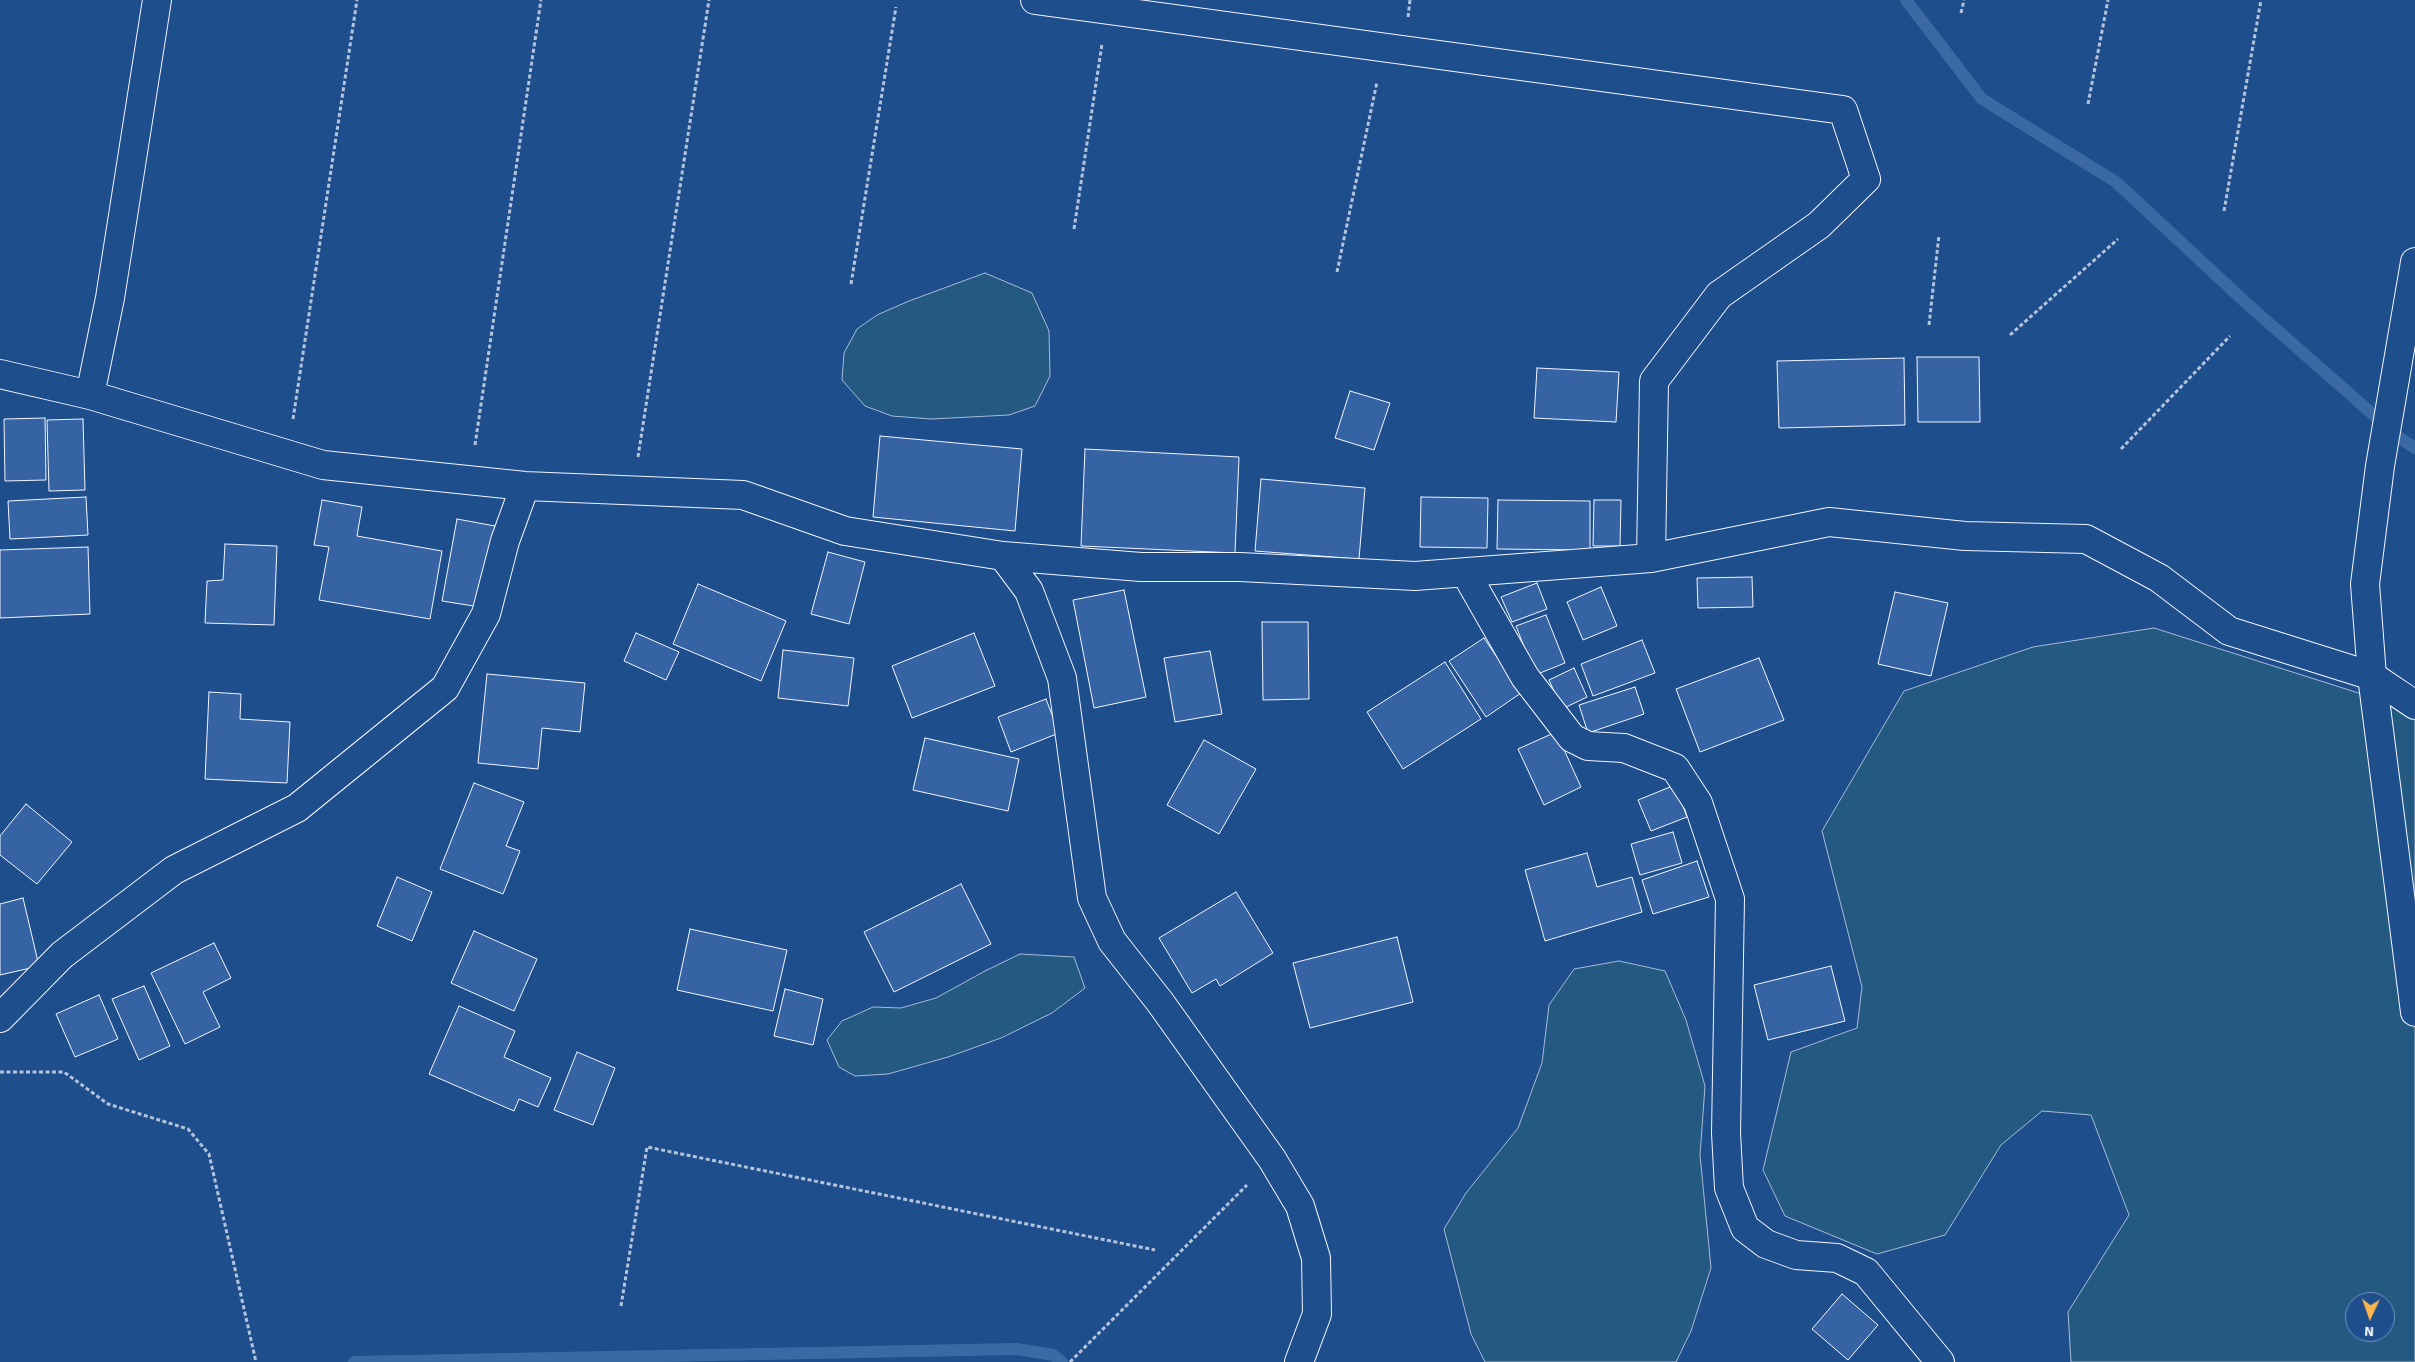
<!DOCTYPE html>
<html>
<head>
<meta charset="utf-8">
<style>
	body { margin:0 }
	#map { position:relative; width:2415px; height:1362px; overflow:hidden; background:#1f4e8c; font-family:Signika,sans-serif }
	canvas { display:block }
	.north { position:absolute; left:2345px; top:1292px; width:50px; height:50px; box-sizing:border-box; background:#1f4e8c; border:1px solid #7391ba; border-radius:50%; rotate:183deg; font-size:14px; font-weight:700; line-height:20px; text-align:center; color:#f2f6ff }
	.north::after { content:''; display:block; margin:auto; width:18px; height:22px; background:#ffb74d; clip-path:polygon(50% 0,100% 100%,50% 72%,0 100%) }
</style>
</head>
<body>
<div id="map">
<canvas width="2415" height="1362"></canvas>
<div class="north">N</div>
</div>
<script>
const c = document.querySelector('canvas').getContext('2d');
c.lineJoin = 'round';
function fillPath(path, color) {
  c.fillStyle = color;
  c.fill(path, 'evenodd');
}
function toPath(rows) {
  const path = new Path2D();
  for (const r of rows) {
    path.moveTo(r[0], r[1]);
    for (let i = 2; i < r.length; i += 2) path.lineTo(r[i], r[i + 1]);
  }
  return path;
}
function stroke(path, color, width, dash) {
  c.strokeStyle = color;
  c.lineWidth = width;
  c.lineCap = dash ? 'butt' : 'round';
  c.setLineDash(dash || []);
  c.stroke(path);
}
const green = toPath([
	[985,273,1032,293,1049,331,1050,376,1035,406,1009,415,931,419,892,416,865,406,842,380,844,353,857,329,877,315,909,301,985,273],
	[2154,628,2415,711,2415,1362,2071,1362,2068,1312,2129,1215,2091,1115,2042,1111,2001,1145,1945,1235,1877,1254,1785,1216,1763,1170,1791,1052,1857,1028,1862,987,1822,831,1904,691,2033,647,2154,628],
	[2355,1302,2385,1302,2385,1332,2355,1332,2355,1302],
	[1020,954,1074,957,1085,988,1052,1013,1001,1038,948,1057,888,1074,855,1076,839,1067,827,1040,842,1021,873,1007,901,1008,936,998,985,971,1020,954],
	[1619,961,1665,971,1686,1020,1705,1086,1700,1155,1711,1268,1691,1331,1676,1362,1485,1362,1471,1334,1444,1229,1466,1193,1518,1128,1542,1063,1549,1005,1574,969,1619,961]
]);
const stream = toPath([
	[1906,0,1982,99,2116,182,2245,302,2401,439,2415,448],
	[354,1362,1017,1349,1053,1355,1062,1362]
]);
const building = toPath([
	[1917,357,1979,357,1980,422,1918,422,1917,357],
	[1904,358,1905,425,1779,428,1777,361,1904,358],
	[1537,368,1619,372,1616,422,1534,418,1537,368],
	[1350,391,1390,403,1374,450,1335,438,1350,391],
	[45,418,46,480,5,481,4,419,45,418],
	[83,419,85,490,49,491,47,420,83,419],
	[880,436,1022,449,1015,531,873,517,880,436],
	[1085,449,1239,457,1235,553,1081,546,1085,449],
	[1261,479,1365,488,1359,559,1255,551,1261,479],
	[86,497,88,535,10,539,8,501,86,497],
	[1421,497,1488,498,1487,548,1420,547,1421,497],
	[322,500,362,507,357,536,442,551,430,619,319,600,329,547,314,545,322,500],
	[1498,500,1590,501,1590,550,1497,549,1498,500],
	[1594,500,1621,500,1620,546,1593,546,1594,500],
	[457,519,495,526,480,607,442,601,457,519],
	[225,544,277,546,274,625,205,623,207,581,223,580,225,544],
	[88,547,90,614,0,618,0,550,88,547],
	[828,552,865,562,849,624,811,614,828,552],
	[1752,577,1753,607,1698,608,1697,578,1752,577],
	[1537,583,1547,609,1512,622,1501,597,1537,583],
	[698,584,786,621,761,681,673,644,698,584],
	[1601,587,1617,626,1583,640,1567,602,1601,587],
	[1124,590,1146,697,1094,708,1073,600,1124,590],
	[1895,592,1948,603,1931,676,1878,664,1895,592],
	[1546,615,1565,663,1535,675,1516,626,1546,615],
	[1262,622,1308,622,1309,699,1263,700,1262,622],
	[636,633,679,652,666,680,624,661,636,633],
	[974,633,995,686,912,718,892,666,974,633],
	[1484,638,1521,693,1486,717,1449,661,1484,638],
	[1642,640,1655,673,1593,696,1581,664,1642,640],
	[783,650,854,658,848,706,778,698,783,650],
	[1210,651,1222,714,1175,722,1164,658,1210,651],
	[1759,658,1784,720,1700,752,1676,689,1759,658],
	[1445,662,1481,719,1403,769,1367,712,1445,662],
	[1574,668,1587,697,1562,709,1549,680,1574,668],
	[487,674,585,683,580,732,542,728,538,769,478,763,487,674],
	[1635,687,1644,714,1588,733,1579,705,1635,687],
	[209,692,241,694,240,719,290,722,287,783,205,779,209,692],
	[1046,699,1059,733,1011,752,998,717,1046,699],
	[1556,732,1581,787,1544,805,1518,749,1556,732],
	[925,738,1019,759,1008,811,913,790,925,738],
	[1204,740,1256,769,1219,834,1167,805,1204,740],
	[474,783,524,802,506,846,520,851,503,894,440,869,474,783],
	[1675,785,1687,817,1651,831,1638,800,1675,785],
	[26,804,72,842,37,884,0,855,0,836,26,804],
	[1673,832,1682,863,1640,875,1631,844,1673,832],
	[1587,853,1597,887,1632,877,1642,912,1545,941,1525,870,1587,853],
	[1697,861,1709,897,1653,914,1642,880,1697,861],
	[397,877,432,892,412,941,377,926,397,877],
	[961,884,991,944,894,992,864,932,961,884],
	[1236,892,1273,953,1220,986,1216,979,1192,993,1159,938,1236,892],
	[23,898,39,966,0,975,0,904,23,898],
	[690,929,787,950,773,1011,677,990,690,929],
	[474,931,537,959,514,1011,451,983,474,931],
	[1397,937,1413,1002,1310,1028,1293,963,1397,937],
	[214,943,231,978,203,992,220,1027,185,1044,151,973,214,943],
	[1831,966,1845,1021,1768,1040,1754,985,1831,966],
	[144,986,170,1046,139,1060,112,999,144,986],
	[785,989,823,999,813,1045,774,1036,785,989],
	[99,995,118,1039,75,1057,56,1014,99,995],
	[459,1006,515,1031,504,1057,551,1078,538,1107,519,1099,514,1111,429,1074,459,1006],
	[577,1052,615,1068,593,1125,554,1110,577,1052],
	[1842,1294,1878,1325,1848,1360,1812,1329,1842,1294]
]);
const path = toPath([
	[1961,13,1964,0],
	[1408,17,1410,0],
	[2088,104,2108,0],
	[2224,211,2261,0],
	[1074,229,1102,44],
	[1337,272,1377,82],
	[851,284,896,7],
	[1929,325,1939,235],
	[2010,335,2118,239],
	[293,419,357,0],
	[475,445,541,0],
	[2121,449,2230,336],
	[638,457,709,0],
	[0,1072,64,1072,108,1104,188,1129,209,1154,256,1362],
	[621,1306,647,1147,1155,1250],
	[1070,1362,1247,1185]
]);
const minor = toPath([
	[1035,0,1843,110,1866,179,1819,225,1719,295,1654,381,1651,558],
	[0,374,90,395,323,465,525,486,743,495,845,531,1003,556,1141,567,1240,567,1415,576,1651,558,1829,522,1965,536,2086,539,2159,578,2229,631,2372,676,2415,705],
	[90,395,110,298,157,0],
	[1003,556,1029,591,1062,678,1092,898,1112,941,1160,1002,1272,1159,1300,1206,1316,1258,1317,1314,1299,1362],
	[1465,572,1525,677,1572,738,1588,746,1624,748,1675,768,1698,803,1730,899,1726,1133,1729,1188,1745,1228,1766,1244,1796,1255,1837,1258,1866,1272,1940,1362],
	[0,1018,62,955,174,870,297,808,445,688,486,614,505,541,525,486]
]);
const tertiary = toPath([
	[2415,262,2380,466,2365,584,2372,676,2415,1012]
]);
fillPath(green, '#245a82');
stroke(green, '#a8bbd7', 1);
stroke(stream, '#3b69a3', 12);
fillPath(building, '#3563a3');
stroke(building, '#f2f6ff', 1);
stroke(minor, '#f2f6ff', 30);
stroke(tertiary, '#f2f6ff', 30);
stroke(path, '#b3c4dc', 3, [4, 2.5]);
stroke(minor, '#1f4e8c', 28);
stroke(tertiary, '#1f4e8c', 28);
</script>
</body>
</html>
